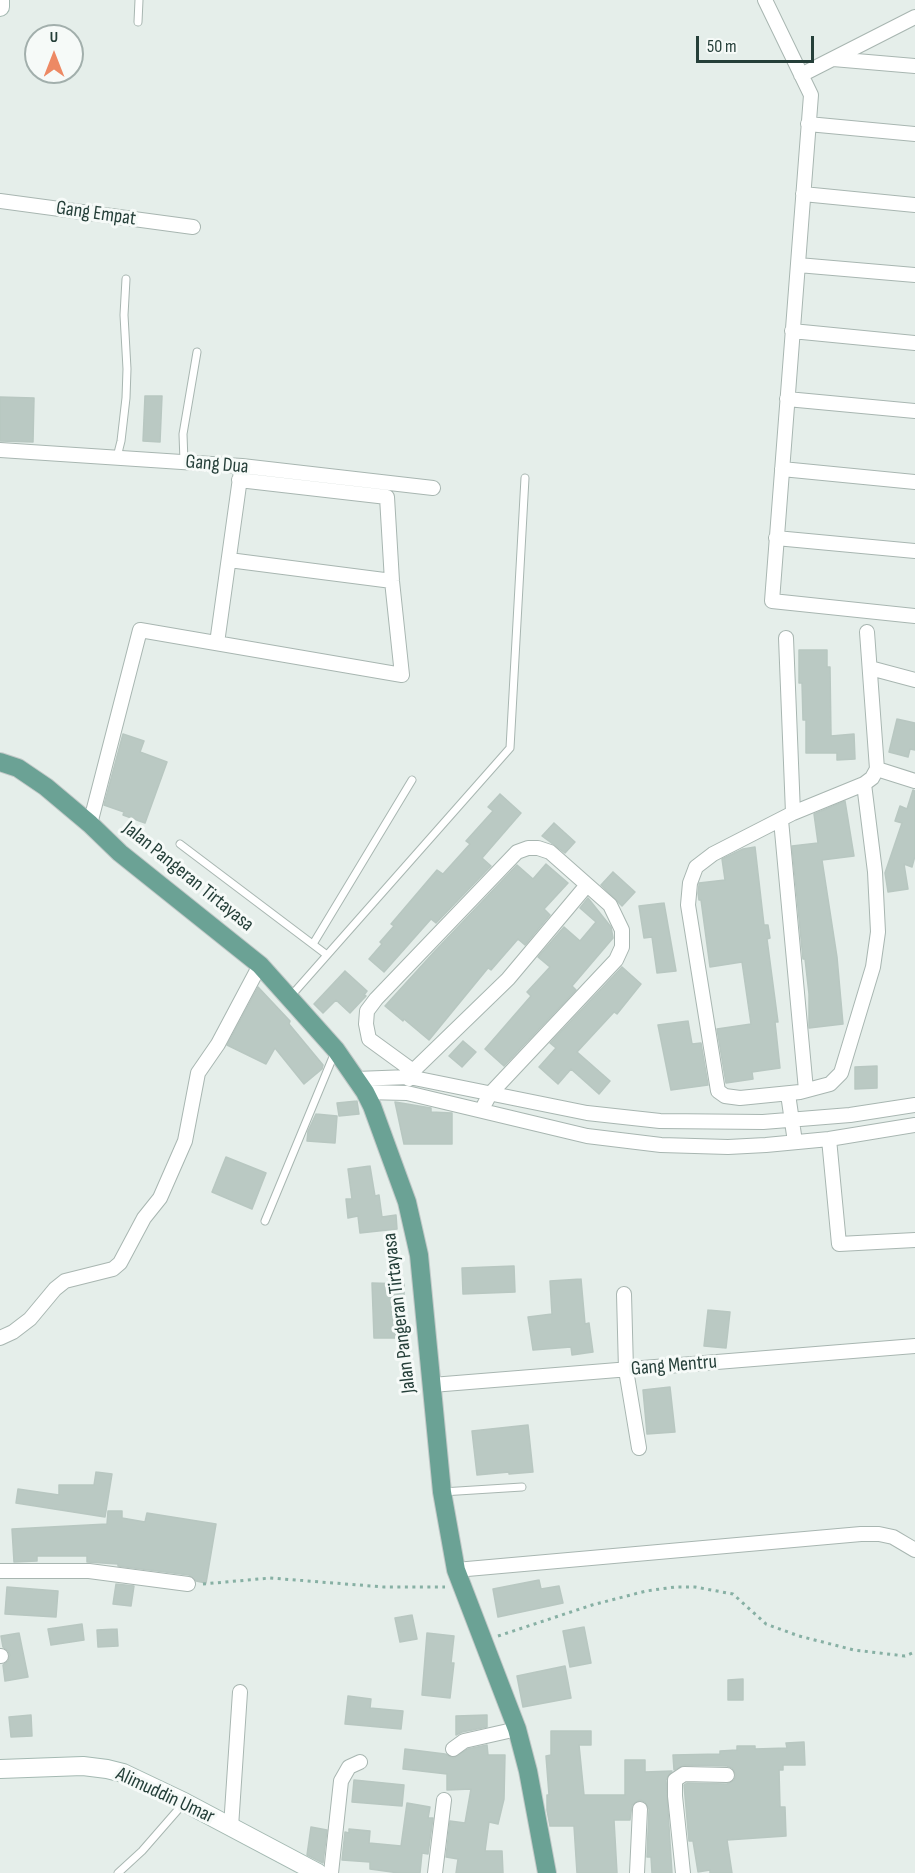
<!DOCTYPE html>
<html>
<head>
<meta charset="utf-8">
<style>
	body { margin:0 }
	#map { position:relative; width:915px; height:1873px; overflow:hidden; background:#e5eeea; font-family:"Sofia Sans Condensed",sans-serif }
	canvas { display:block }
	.north { position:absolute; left:24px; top:24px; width:60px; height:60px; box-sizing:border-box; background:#f6faf8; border:2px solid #a2afac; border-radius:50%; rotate:0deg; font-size:16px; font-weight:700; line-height:24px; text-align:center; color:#253f39 }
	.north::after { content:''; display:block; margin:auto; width:21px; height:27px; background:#ed8964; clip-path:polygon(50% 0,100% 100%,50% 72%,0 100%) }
	.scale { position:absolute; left:696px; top:36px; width:118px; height:27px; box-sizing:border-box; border:3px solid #253f39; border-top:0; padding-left:8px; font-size:18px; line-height:21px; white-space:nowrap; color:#253f39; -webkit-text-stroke:4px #f6faf8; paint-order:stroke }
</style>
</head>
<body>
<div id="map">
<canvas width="915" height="1873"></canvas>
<div class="north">U</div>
<div class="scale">50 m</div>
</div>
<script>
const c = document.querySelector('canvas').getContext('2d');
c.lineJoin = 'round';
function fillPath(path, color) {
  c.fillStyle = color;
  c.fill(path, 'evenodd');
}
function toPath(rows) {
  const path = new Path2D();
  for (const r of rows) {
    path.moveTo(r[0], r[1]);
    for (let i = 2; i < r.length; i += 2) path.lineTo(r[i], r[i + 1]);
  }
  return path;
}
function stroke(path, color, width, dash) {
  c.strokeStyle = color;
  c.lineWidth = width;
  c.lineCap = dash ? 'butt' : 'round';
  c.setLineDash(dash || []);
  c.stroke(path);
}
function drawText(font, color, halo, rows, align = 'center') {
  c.font = font + ' "Sofia Sans Condensed",sans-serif';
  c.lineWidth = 6;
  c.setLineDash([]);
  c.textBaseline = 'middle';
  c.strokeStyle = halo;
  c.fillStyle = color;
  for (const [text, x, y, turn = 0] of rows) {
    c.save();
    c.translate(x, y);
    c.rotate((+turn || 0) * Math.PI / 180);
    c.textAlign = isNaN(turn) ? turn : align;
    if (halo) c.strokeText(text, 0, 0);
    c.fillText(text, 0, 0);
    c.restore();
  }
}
const building = toPath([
	[145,396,162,396,160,442,143,441,145,396],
	[0,397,34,398,33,442,0,441,0,397],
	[799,650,827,650,827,667,830,667,831,736,854,734,855,759,837,760,837,753,806,753,806,720,803,720,802,683,799,683,799,650],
	[897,719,915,723,915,750,910,749,908,757,889,752,897,719],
	[123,734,144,741,140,752,167,762,145,823,123,815,124,812,104,805,123,734],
	[913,790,915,791,915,856,912,867,904,864,908,889,888,892,885,873,902,823,895,821,900,806,907,809,913,790],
	[500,794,521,813,482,858,491,866,436,923,431,919,384,972,369,959,382,944,380,942,394,926,391,924,437,870,443,874,470,844,466,841,493,811,488,807,500,794],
	[845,801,854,856,822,860,837,957,843,1024,809,1028,809,994,805,959,803,959,792,846,818,843,814,814,845,801],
	[554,823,575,842,565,853,542,836,554,823],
	[755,847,764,925,768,925,770,938,767,939,778,1022,775,1022,780,1068,752,1072,753,1079,726,1083,717,1029,751,1024,742,962,710,967,701,900,699,900,698,893,699,885,699,883,725,880,722,859,743,849,755,847],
	[546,864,568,883,544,909,550,915,525,945,518,939,491,970,488,968,429,1040,404,1019,403,1021,385,1006,435,951,517,865,533,879,546,864],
	[613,872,635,892,622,906,601,885,613,872],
	[588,898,611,927,613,938,572,986,576,990,504,1066,485,1049,531,996,527,992,550,967,538,957,564,927,580,941,596,922,580,908,588,898],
	[664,903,676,971,657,973,652,937,644,938,639,906,664,903],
	[622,967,641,984,617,1014,614,1012,577,1052,610,1081,599,1094,571,1069,558,1084,539,1067,556,1048,550,1043,622,967],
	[345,971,367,991,364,995,366,996,350,1013,336,1000,323,1013,314,1004,345,971],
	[258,987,290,1021,289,1024,323,1065,322,1069,304,1084,275,1048,266,1064,227,1045,258,987],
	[688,1021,692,1044,701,1043,708,1085,671,1090,658,1025,688,1021],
	[463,1041,476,1052,462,1067,449,1056,463,1041],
	[877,1066,877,1088,855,1089,855,1067,877,1066],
	[357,1101,359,1114,339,1116,337,1103,357,1101],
	[395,1102,431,1108,431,1112,452,1113,452,1144,404,1144,395,1102],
	[316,1114,337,1116,335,1143,307,1141,308,1131,316,1114],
	[226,1157,266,1173,252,1209,212,1192,226,1157],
	[370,1166,375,1196,379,1195,382,1217,396,1215,397,1229,360,1233,358,1216,348,1218,346,1199,352,1199,348,1169,370,1166],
	[514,1266,515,1292,463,1294,462,1268,514,1266],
	[581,1279,585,1324,589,1323,593,1352,572,1355,571,1347,533,1350,528,1317,552,1314,550,1281,581,1279],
	[372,1283,404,1284,404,1317,399,1317,399,1338,374,1338,372,1283],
	[708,1310,730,1312,726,1348,704,1346,708,1310],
	[670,1387,675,1432,647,1434,643,1390,670,1387],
	[528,1425,533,1472,509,1474,509,1472,477,1475,472,1431,528,1425],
	[96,1472,112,1474,105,1517,16,1503,18,1489,59,1495,59,1485,94,1485,96,1472],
	[108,1511,122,1511,122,1518,145,1522,147,1513,216,1524,206,1583,196,1581,189,1575,118,1566,118,1564,87,1562,87,1556,37,1556,37,1561,14,1562,12,1529,107,1524,108,1511],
	[539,1580,541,1589,559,1586,563,1603,498,1617,493,1589,539,1580],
	[116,1584,134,1586,131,1606,113,1604,116,1584],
	[7,1587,58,1591,56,1617,5,1614,7,1587],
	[412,1615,417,1639,400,1642,395,1618,412,1615],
	[82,1624,84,1640,51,1645,48,1629,82,1624],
	[584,1627,591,1663,570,1667,563,1631,584,1627],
	[117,1629,118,1646,98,1647,97,1630,117,1629],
	[19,1633,28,1677,5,1681,3,1665,8,1661,10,1655,8,1651,3,1647,1,1636,19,1633],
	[427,1633,454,1636,451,1663,454,1663,450,1698,422,1695,427,1633],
	[565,1666,571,1698,523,1707,517,1676,565,1666],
	[743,1679,743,1700,728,1700,728,1680,743,1679],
	[348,1696,371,1699,370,1708,403,1711,401,1729,345,1724,348,1696],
	[31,1715,32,1736,11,1737,9,1717,31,1715],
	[487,1715,487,1727,462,1732,456,1735,456,1716,487,1715],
	[551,1731,591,1731,591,1745,579,1745,584,1795,625,1795,625,1760,645,1760,645,1772,672,1771,666,1780,672,1873,652,1873,651,1857,647,1857,649,1809,645,1802,640,1800,632,1805,630,1820,614,1820,617,1873,577,1873,574,1826,550,1826,547,1810,547,1795,549,1795,546,1756,551,1755,551,1731],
	[804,1742,805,1765,783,1765,783,1770,779,1770,780,1807,785,1807,786,1836,727,1840,732,1873,710,1873,710,1870,698,1872,693,1841,689,1841,684,1785,687,1783,727,1784,734,1780,736,1775,732,1768,727,1766,684,1765,674,1770,673,1755,720,1754,720,1751,737,1750,737,1746,755,1746,755,1749,787,1748,786,1743,804,1742],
	[487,1745,488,1755,505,1755,504,1799,498,1824,489,1822,485,1851,502,1851,503,1873,456,1873,458,1859,446,1857,450,1821,465,1823,471,1789,447,1790,447,1774,403,1769,405,1749,445,1754,453,1758,468,1749,487,1745],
	[354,1780,404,1785,402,1806,352,1802,354,1780],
	[407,1803,430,1807,428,1818,433,1818,428,1854,422,1853,420,1873,399,1873,370,1869,370,1862,342,1860,345,1832,349,1833,349,1829,370,1831,369,1843,401,1846,407,1803],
	[311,1827,327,1830,323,1863,307,1855,311,1827]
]);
const path = toPath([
	[203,1584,270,1578,384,1587,445,1587],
	[498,1636,592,1605,646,1591,675,1587,695,1587,733,1594,766,1624,799,1636,854,1650,905,1656,915,1652]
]);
const lane = toPath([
	[138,22,139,0],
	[117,457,121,441,126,398,127,369,124,315,126,279],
	[184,462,183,434,197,352],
	[180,844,327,955],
	[313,944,412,780],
	[290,997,510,748,525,478],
	[265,1221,335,1052],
	[442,1492,522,1487],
	[118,1873,142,1851,183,1804]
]);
const street = toPath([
	[765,0,811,95,772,601,915,616],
	[833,59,915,66],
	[801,75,915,17],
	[808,124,915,134],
	[803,194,915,205],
	[0,201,193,227],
	[798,265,915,275],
	[792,331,915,343],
	[787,399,915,411],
	[0,450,242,466,433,488],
	[782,469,915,482],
	[776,538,915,551],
	[229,560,392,581],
	[867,632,877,769],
	[786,638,793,813],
	[217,643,241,471],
	[870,668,915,680],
	[864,784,875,872,878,932,873,967,841,1073,830,1084,800,1092,740,1098,725,1096,718,1091,688,905,690,883,696,867,713,854,793,813,864,784,872,778,877,769,915,781],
	[781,820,806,1090],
	[90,824,140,630,402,675,392,581,387,497,239,480],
	[413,1071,369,1039,366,1024,367,1011,376,999,517,852,528,848,538,848,550,852,610,905,622,930,622,947,616,960,490,1094,482,1109],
	[356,1079,409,1077,587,1113,660,1121,763,1122,850,1115,915,1105],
	[409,1079,413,1071,508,979,587,885],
	[365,1092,407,1093,587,1136,661,1145,728,1147,766,1145,829,1139,915,1125],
	[788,1094,795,1142],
	[829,1139,839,1244,915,1240],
	[624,1294,626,1370,639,1448],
	[0,1338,13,1332,30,1319,55,1289,65,1281,113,1269,120,1263,144,1218,160,1198,185,1141,198,1073,218,1044,260,965],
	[432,1385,915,1346],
	[456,1570,861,1534,879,1534,893,1537,915,1550],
	[0,1571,89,1571,188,1584],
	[0,1656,1,1656],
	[453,1749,464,1741,517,1729],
	[231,1827,240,1692],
	[331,1873,341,1781,349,1767,360,1762],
	[435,1873,444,1800],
	[637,1873,640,1809],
	[683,1873,675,1796,675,1780,684,1774,727,1775]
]);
const secondary = toPath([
	[0,7,0,0],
	[0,1769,83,1766,107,1769,123,1773,184,1802,318,1873]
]);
const primary = toPath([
	[0,762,18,768,46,787,90,824,120,853,260,965,336,1050,365,1092,372,1106,407,1202,419,1255,442,1492,456,1570,517,1729,528,1771,547,1873]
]);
const streetNames = [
	["Gang Empat",96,214,8],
	["Gang Dua",217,465,5],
	["Jalan Pangeran Tirtayasa",188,877,39],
	["Jalan Pangeran Tirtayasa",400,1313,-97],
	["Gang Mentru",674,1366,-5],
	["Alimuddin Umar",165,1796,25]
];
fillPath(building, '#bac9c3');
stroke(building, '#b8c7c1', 1.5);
stroke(lane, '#a8b6b1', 9);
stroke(street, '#a8b6b1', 16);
stroke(secondary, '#a4b9b2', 20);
stroke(primary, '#c2c9c8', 20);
stroke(path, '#87b0a4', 3, [3, 4.5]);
stroke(lane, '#fff', 7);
stroke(street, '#fff', 14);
stroke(secondary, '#fff', 18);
stroke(primary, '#6ba295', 18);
drawText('20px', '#253f39', '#f6faf8', streetNames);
</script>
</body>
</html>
